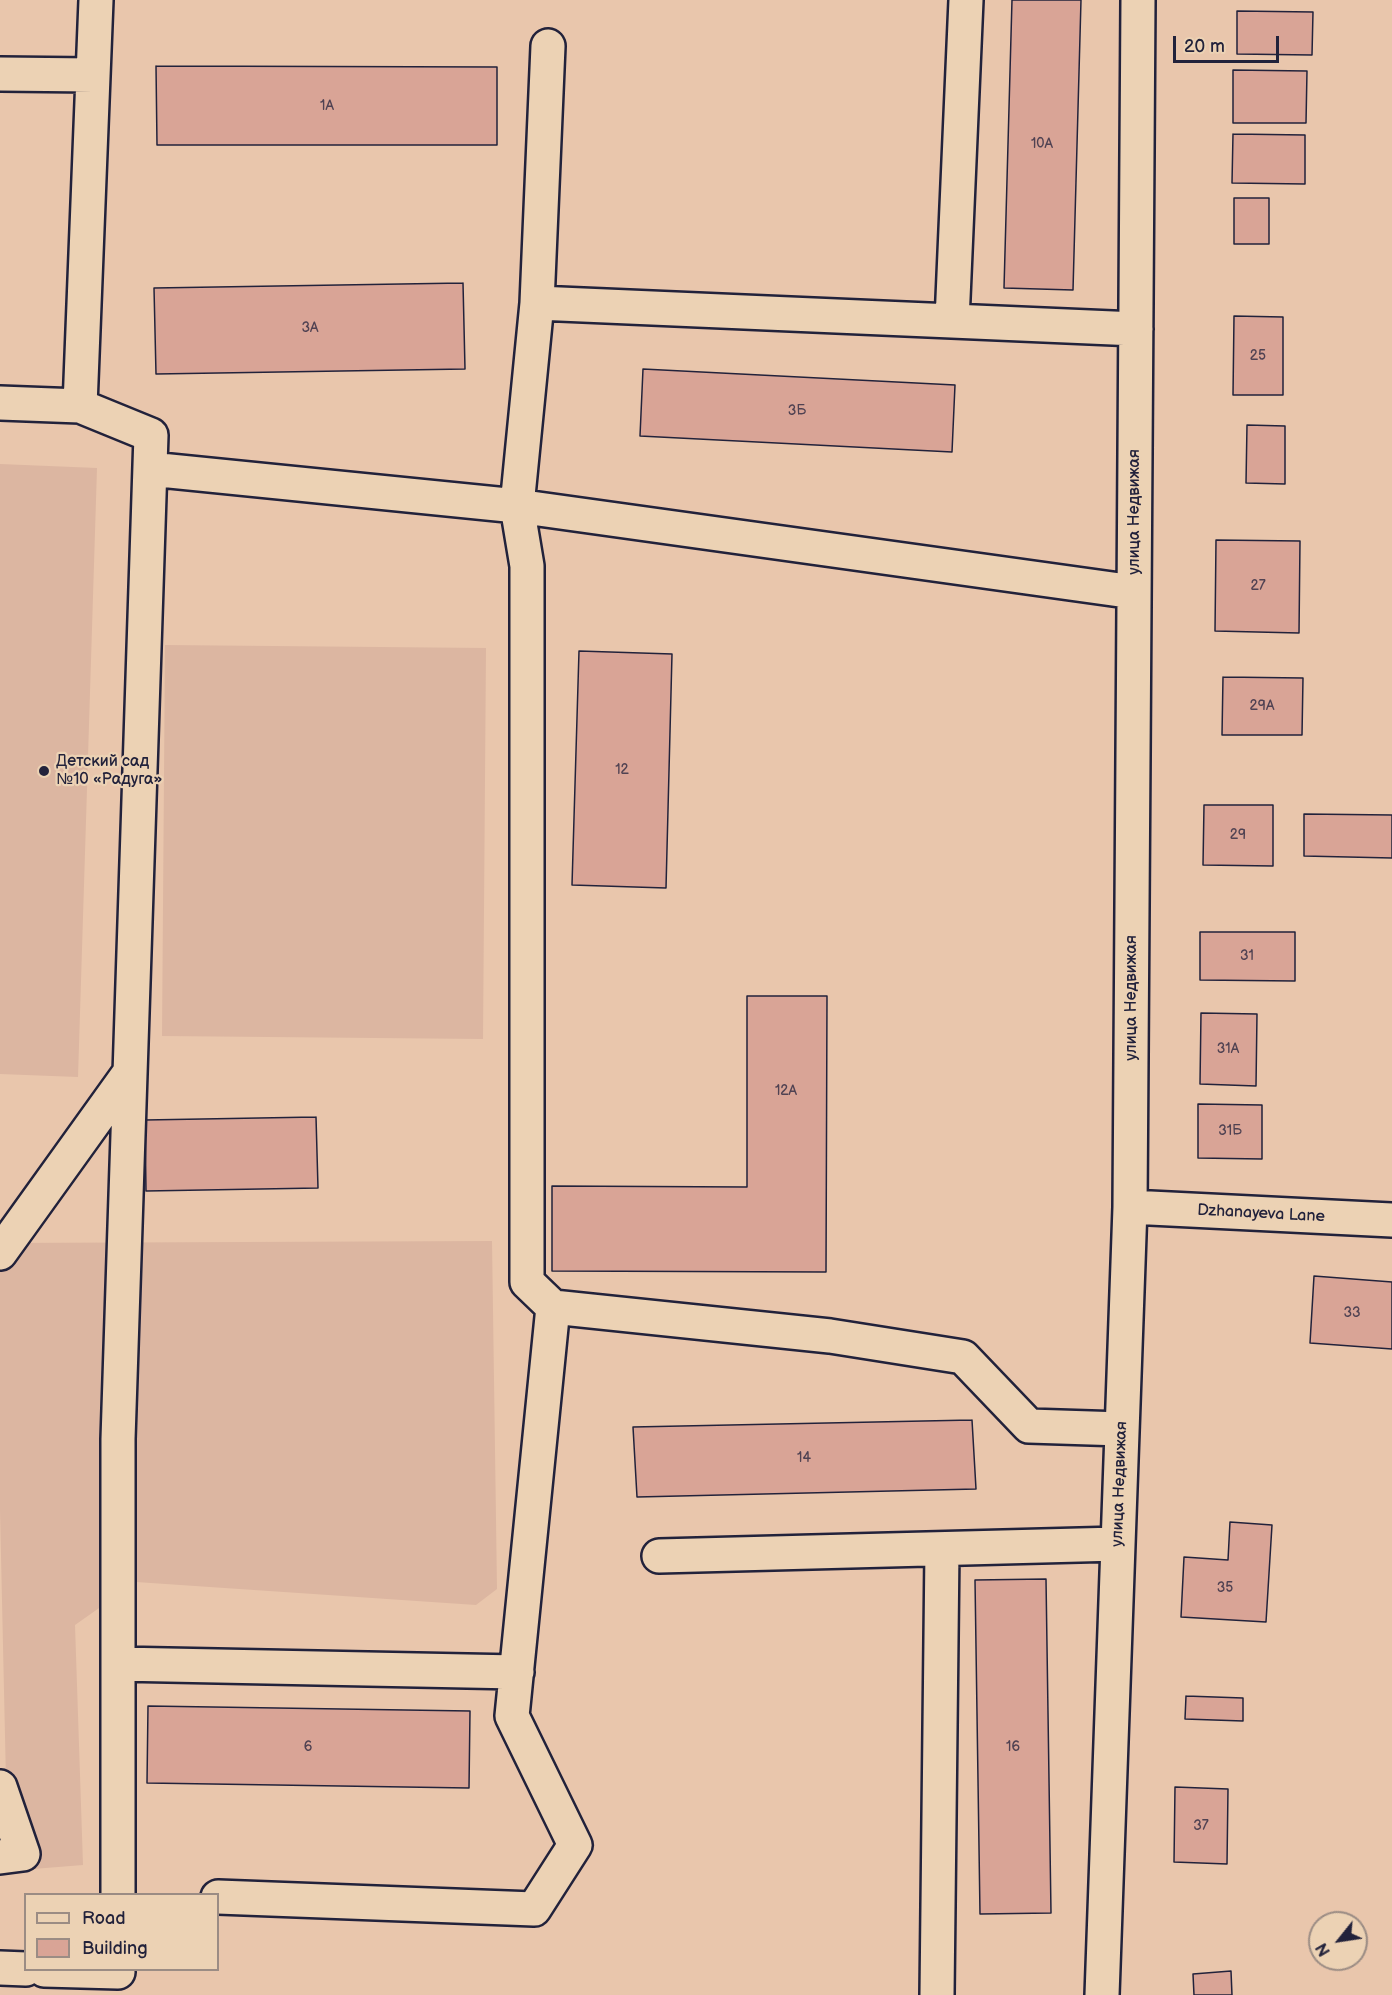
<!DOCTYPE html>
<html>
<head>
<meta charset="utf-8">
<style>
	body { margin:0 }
	#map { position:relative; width:1392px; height:1995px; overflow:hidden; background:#e9c6ac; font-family:"Balsamiq Sans",sans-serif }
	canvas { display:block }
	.legend { position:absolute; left:24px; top:1893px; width:195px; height:78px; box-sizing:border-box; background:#ecd2b4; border:2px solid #9b8c84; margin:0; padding:8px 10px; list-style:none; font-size:18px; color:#22223b }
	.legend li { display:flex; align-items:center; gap:12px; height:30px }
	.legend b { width:30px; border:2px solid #9b8c84 }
	.north { position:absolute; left:1308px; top:1911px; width:60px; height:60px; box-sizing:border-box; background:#ecd2b4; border:2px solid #9b8c84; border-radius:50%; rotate:240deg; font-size:16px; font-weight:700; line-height:24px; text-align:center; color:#22223b }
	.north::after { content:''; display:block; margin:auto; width:21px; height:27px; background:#22223b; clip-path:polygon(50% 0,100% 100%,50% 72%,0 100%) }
	.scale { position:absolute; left:1173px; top:36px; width:106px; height:27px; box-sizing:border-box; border:3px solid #22223b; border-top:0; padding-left:8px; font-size:18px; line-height:21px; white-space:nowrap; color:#22223b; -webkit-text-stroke:4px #ecd2b4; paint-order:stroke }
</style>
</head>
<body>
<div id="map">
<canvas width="1392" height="1995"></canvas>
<ul class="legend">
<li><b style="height:8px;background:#ecd2b4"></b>Road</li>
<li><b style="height:16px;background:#d9a496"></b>Building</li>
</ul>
<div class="north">N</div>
<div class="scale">20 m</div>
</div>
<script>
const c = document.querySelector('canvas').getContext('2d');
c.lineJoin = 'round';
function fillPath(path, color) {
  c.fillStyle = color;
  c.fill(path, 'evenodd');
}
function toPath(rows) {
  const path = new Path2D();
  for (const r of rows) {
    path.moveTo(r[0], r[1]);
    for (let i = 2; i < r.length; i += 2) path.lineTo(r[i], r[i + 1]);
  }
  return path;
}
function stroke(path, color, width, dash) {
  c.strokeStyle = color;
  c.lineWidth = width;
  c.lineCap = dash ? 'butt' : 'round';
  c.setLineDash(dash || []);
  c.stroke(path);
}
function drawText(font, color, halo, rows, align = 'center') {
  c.font = font + ' "Balsamiq Sans",sans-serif';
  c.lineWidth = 4.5;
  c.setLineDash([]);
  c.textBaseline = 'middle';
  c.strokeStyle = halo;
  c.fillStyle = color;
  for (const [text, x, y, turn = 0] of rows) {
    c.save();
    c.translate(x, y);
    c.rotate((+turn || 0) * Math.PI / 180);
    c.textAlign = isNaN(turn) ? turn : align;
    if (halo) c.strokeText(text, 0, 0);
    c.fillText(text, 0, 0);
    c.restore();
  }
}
const built = toPath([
	[0,464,97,468,78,1077,0,1074],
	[165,645,486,648,483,1039,162,1036],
	[492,1241,497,1589,476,1605,136,1582,75,1625,83,1865,8,1871,0,1510,0,1243]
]);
const building = toPath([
	[1012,0,1081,0,1073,290,1004,288,1012,0],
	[1237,11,1313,12,1312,55,1237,54,1237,11],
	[156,66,497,67,497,145,157,145,156,66],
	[1233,70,1307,71,1306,123,1233,123,1233,70],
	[1233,134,1305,135,1305,184,1232,183,1233,134],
	[1234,198,1269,198,1269,244,1234,244,1234,198],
	[463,283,465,369,156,374,154,288,463,283],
	[1234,316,1283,317,1283,395,1233,395,1234,316],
	[643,369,955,385,952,452,640,436,643,369],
	[1247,425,1285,426,1285,484,1246,483,1247,425],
	[1216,540,1300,541,1299,633,1215,631,1216,540],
	[579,651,672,654,666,888,572,885,579,651],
	[1223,677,1303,678,1302,735,1222,735,1223,677],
	[1204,805,1273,805,1273,866,1203,865,1204,805],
	[1304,814,1392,815,1392,858,1304,856,1304,814],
	[1200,932,1295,932,1295,981,1200,980,1200,932],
	[747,996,827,996,826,1272,552,1271,552,1186,747,1187,747,996],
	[1201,1013,1257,1014,1256,1086,1200,1084,1201,1013],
	[1198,1104,1262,1105,1262,1159,1198,1158,1198,1104],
	[316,1117,318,1188,146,1191,145,1120,316,1117],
	[1314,1276,1392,1282,1392,1349,1310,1343,1314,1276],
	[972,1420,976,1489,637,1497,633,1427,972,1420],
	[1230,1522,1272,1525,1266,1622,1181,1617,1184,1557,1228,1560,1230,1522],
	[1046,1579,1051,1913,980,1914,975,1580,1046,1579],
	[1186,1696,1243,1698,1243,1721,1185,1719,1186,1696],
	[148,1706,470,1711,469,1788,147,1783,148,1706],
	[1175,1787,1228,1789,1227,1864,1174,1862,1175,1787],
	[1231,1971,1232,1995,1194,1995,1193,1974,1231,1971]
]);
const minor = toPath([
	[96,0,80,406,151,435,118,1439,118,1894],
	[548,46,537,303,517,506,527,566,527,1282,553,1307],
	[0,74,93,75],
	[537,303,1136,329],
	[952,321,966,0],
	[0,403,80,406],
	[150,469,517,506,1134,592],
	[1130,1207,1392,1220],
	[0,1253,130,1072],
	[659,1556,1118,1544],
	[118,1664,517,1672],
	[0,1787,23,1854,0,1857],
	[218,1897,534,1909,575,1845,512,1716,553,1307,830,1336,963,1357,1029,1426,1122,1429],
	[0,1968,26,1969],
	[44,1970,118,1972],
	[937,1995,942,1549],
	[1102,1995,1130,1207,1138,0]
]);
const markers = [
	[44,771,6,"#22223b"]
];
const numberNames = [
	["1А",327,106],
	["10А",1042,144],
	["3А",310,328],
	["25",1258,356],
	["3Б",797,411],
	["27",1258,586],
	["29А",1262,706],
	["12",622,770],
	["29",1238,835],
	["31",1247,956],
	["31А",1228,1049],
	["12А",786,1091],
	["31Б",1230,1131],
	["33",1352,1313],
	["14",804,1458],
	["35",1225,1588],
	["6",308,1747],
	["16",1013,1747],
	["37",1201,1826]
];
const streetNames = [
	["улица Недвижая",1135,512,-90],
	["улица Недвижая",1132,998,-90],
	["Dzhanayeva Lane",1261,1214,3],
	["улица Недвижая",1120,1484,-88]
];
const poiNames = [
	["Детский сад",56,762],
	["№10 «Радуга»",56,780]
];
fillPath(built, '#dcb6a1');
fillPath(building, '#d9a496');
stroke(building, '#22223b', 1.5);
stroke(minor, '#22223b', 38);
stroke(minor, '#ecd2b4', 33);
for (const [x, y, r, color] of markers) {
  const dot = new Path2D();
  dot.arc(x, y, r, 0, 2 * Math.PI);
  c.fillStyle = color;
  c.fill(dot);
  stroke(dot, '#ecd2b4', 2);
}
drawText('14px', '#504252', null, numberNames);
drawText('16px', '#22223b', '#ecd2b4', streetNames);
drawText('16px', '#22223b', '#ecd2b4', poiNames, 'left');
</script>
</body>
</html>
